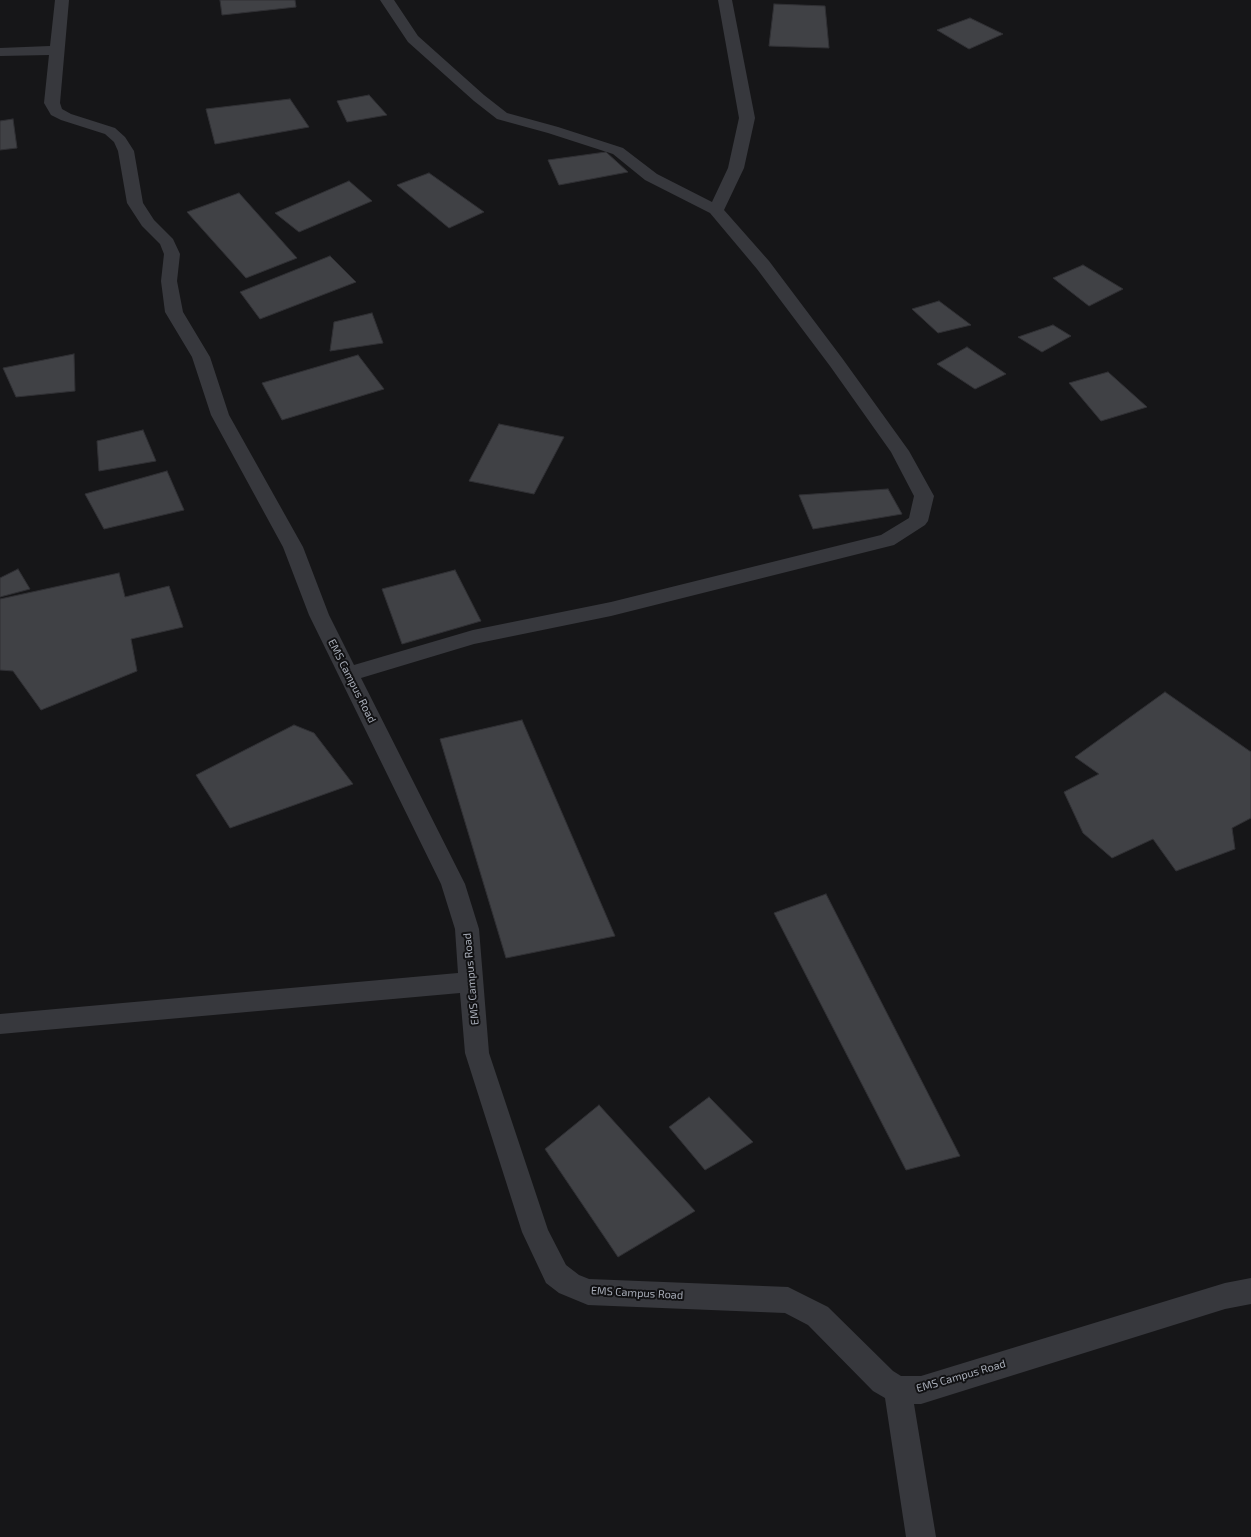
<!DOCTYPE html>
<html>
<head>
<meta charset="utf-8">
<style>
	body { margin:0 }
	canvas { display:block; background:#161618 }
</style>
</head>
<body>
<canvas width="1251" height="1537"></canvas>
<script>
const c = document.querySelector('canvas').getContext('2d');
c.lineJoin = 'round';
function fillPath(path, color) {
  c.fillStyle = color;
  c.fill(path, 'evenodd');
}
function toPath(rows) {
  const path = new Path2D();
  for (const r of rows) {
    path.moveTo(r[0], r[1]);
    for (let i = 2; i < r.length; i += 2) path.lineTo(r[i], r[i + 1]);
  }
  return path;
}
function stroke(path, color, width, dash) {
  c.strokeStyle = color;
  c.lineWidth = width;
  c.lineCap = dash ? 'butt' : 'round';
  c.setLineDash(dash || []);
  c.stroke(path);
}
function drawText(font, color, halo, rows, align = 'center') {
  c.font = font + ' "Exo 2",sans-serif';
  c.lineWidth = 4;
  c.setLineDash([]);
  c.textBaseline = 'middle';
  c.strokeStyle = halo;
  c.fillStyle = color;
  for (const [text, x, y, turn = 0] of rows) {
    c.save();
    c.translate(x, y);
    c.rotate((+turn || 0) * Math.PI / 180);
    c.textAlign = isNaN(turn) ? turn : align;
    if (halo) c.strokeText(text, 0, 0);
    c.fillText(text, 0, 0);
    c.restore();
  }
}
const building = toPath([
	[220,0,295,0,296,7,222,15,220,0],
	[774,4,825,6,829,48,769,46,774,4],
	[970,18,1003,34,969,49,937,30,970,18],
	[369,95,387,115,347,122,337,101,369,95],
	[290,99,309,127,215,144,206,109,290,99],
	[13,119,17,148,0,150,0,121,13,119],
	[606,152,628,172,559,185,548,160,606,152],
	[429,173,484,212,449,228,397,185,429,173],
	[349,181,372,201,299,232,275,213,349,181],
	[239,193,297,258,246,278,187,212,239,193],
	[330,256,356,282,260,319,240,292,330,256],
	[1083,265,1123,289,1089,306,1053,278,1083,265],
	[939,301,971,325,938,333,912,309,939,301],
	[372,313,383,343,330,351,334,322,372,313],
	[1053,325,1071,336,1042,352,1018,337,1053,325],
	[967,347,1006,374,975,389,937,364,967,347],
	[74,354,75,391,16,397,3,368,74,354],
	[358,355,384,389,282,420,262,383,358,355],
	[1108,372,1147,407,1101,421,1069,383,1108,372],
	[499,424,564,437,534,494,469,481,499,424],
	[143,430,156,461,99,471,97,441,143,430],
	[167,471,184,510,104,529,85,494,167,471],
	[888,489,902,514,813,529,799,495,888,489],
	[18,569,30,589,0,597,0,578,18,569],
	[455,570,481,621,402,644,382,589,455,570],
	[119,573,125,597,169,586,183,627,131,639,137,671,41,710,13,671,0,670,0,599,119,573],
	[1165,692,1251,752,1251,818,1232,828,1235,849,1176,871,1153,839,1112,858,1083,833,1064,792,1099,774,1075,757,1165,692],
	[522,720,615,936,506,958,440,739,522,720],
	[294,725,314,733,353,784,230,828,196,775,294,725],
	[826,894,960,1156,906,1170,774,913,826,894],
	[709,1097,753,1142,705,1170,669,1127,709,1097],
	[599,1105,695,1211,618,1257,545,1149,599,1105]
]);
const minor = toPath([
	[55,0,69,0,60,103,62,109,71,114,115,128,125,137,134,151,143,203,154,220,173,239,180,254,177,281,183,312,210,357,229,415,303,547,329,615,354,665,473,630,611,602,881,535,909,518,914,496,891,452,830,366,757,269,710,213,645,180,613,154,548,133,497,119,474,101,408,42,380,0,394,0,418,36,484,95,507,113,558,127,623,148,657,174,712,202,728,168,739,118,718,0,732,0,755,118,744,168,724,210,769,261,842,358,909,451,934,496,928,521,925,525,894,545,611,616,474,644,361,678,465,884,479,929,489,1053,548,1230,566,1265,579,1275,589,1279,788,1287,828,1307,893,1371,901,1376,921,1376,1225,1283,1251,1278,1251,1304,1225,1309,921,1404,914,1404,936,1537,906,1537,885,1398,873,1391,808,1325,785,1313,588,1305,559,1293,546,1283,522,1232,465,1053,460,993,0,1034,0,1014,458,973,455,929,441,884,309,615,283,547,211,415,192,357,165,312,161,281,164,254,160,244,142,226,127,203,118,151,114,142,105,134,61,120,51,115,44,103,49,55,0,56,0,48,50,46,55,0]
]);
const streetNames = [
	["EMS Campus Road",352,681,63],
	["EMS Campus Road",471,979,-95],
	["EMS Campus Road",637,1293,3],
	["EMS Campus Road",961,1376,-16]
];
fillPath(building, '#404145');
stroke(building, '#303034', 1);
fillPath(minor, '#37383d');
drawText('11px', '#a8adb8', '#111113', streetNames);
</script>
</body>
</html>
